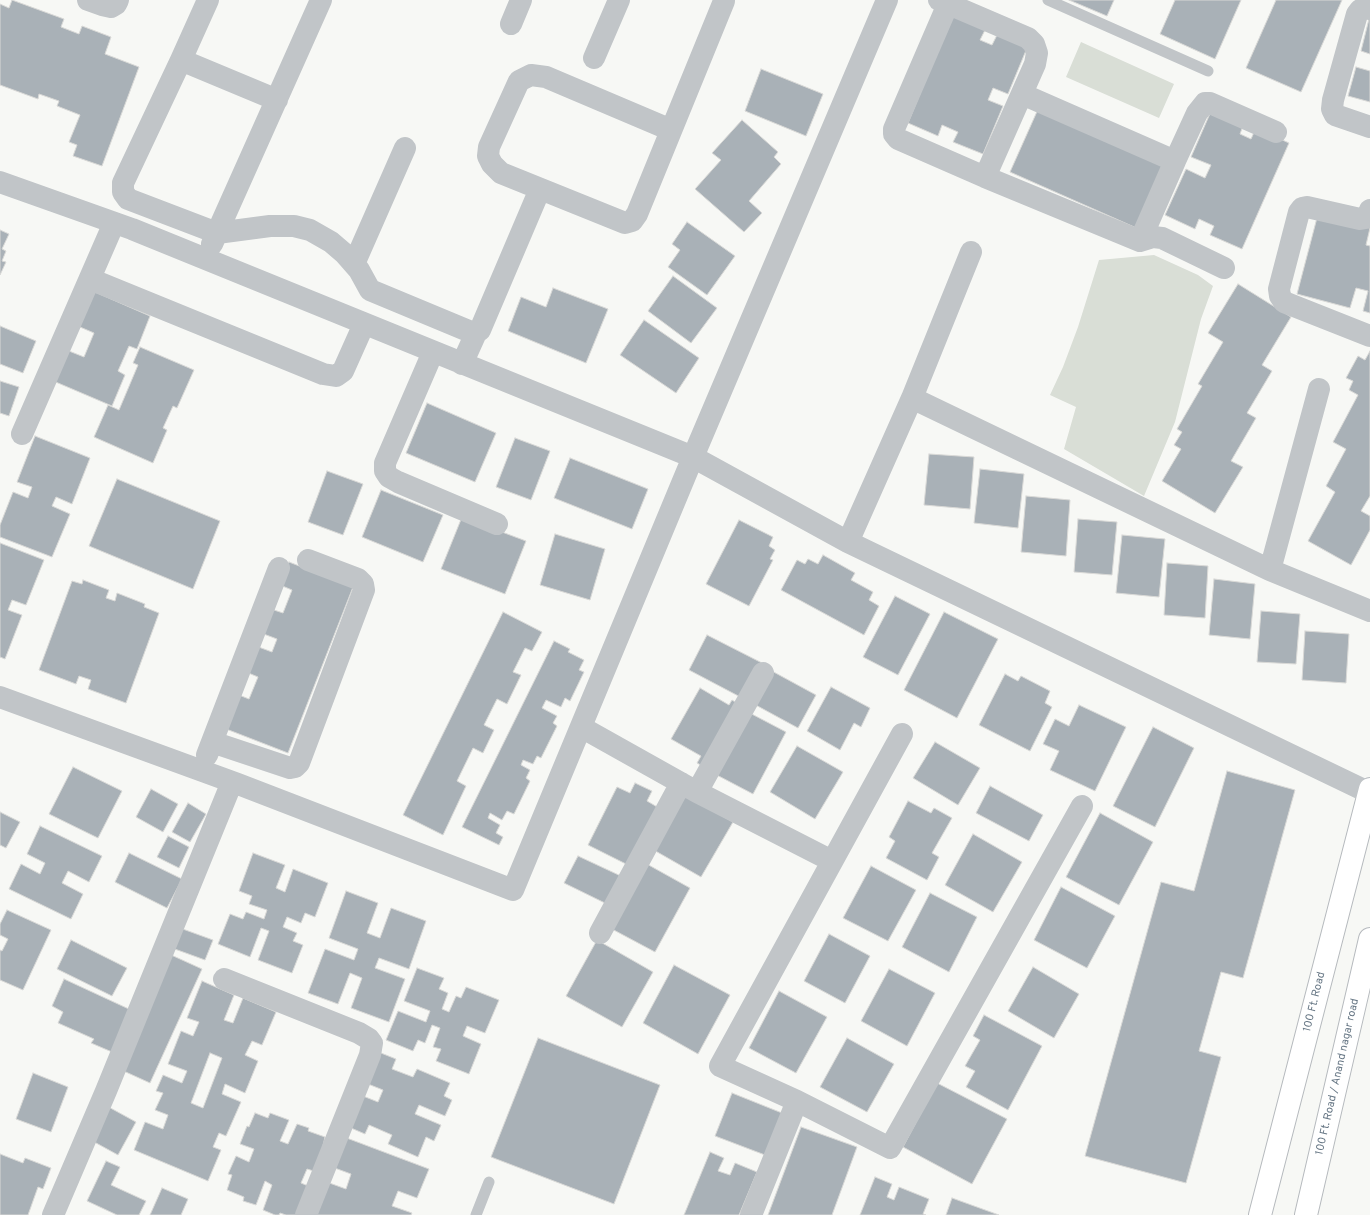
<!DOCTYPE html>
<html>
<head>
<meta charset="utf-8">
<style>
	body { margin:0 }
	canvas { display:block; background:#f7f8f5 }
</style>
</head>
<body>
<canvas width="1370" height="1215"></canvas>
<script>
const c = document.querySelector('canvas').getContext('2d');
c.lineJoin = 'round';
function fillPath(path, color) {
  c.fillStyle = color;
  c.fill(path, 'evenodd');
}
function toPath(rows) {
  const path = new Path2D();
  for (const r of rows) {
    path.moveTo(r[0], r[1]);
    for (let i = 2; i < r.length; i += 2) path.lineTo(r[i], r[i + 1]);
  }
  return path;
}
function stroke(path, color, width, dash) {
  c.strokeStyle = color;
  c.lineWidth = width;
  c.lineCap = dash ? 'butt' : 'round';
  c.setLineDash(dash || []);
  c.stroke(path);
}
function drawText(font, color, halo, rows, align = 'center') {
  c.font = font + ' Overpass,sans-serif';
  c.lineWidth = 4;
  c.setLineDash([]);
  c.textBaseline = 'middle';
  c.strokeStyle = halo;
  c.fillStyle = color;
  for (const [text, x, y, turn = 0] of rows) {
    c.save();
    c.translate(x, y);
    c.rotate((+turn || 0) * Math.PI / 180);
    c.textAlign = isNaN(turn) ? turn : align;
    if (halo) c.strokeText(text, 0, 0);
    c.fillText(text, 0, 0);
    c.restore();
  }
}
const green = toPath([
	[1081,42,1174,84,1159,118,1066,77],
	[1154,255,1198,275,1213,286,1201,319,1175,422,1144,496,1064,449,1076,407,1050,395,1063,367,1078,327,1099,260]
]);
const building = toPath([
	[12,0,64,19,61,27,79,34,82,26,111,37,105,54,139,67,102,166,73,156,77,145,69,142,80,115,57,106,59,101,39,94,38,99,0,85,0,4,9,8,12,0],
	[1069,0,1114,0,1107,16,1069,0],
	[1175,0,1241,0,1215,59,1160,34,1175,0],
	[1276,0,1342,0,1301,92,1246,68,1276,0],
	[952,16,985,30,980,40,992,45,997,35,1027,48,1008,94,993,88,988,100,1003,106,983,154,953,142,958,132,942,125,938,136,908,123,952,16],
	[1369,19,1370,19,1370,54,1361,51,1369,19],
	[1356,67,1370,71,1370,102,1348,96,1356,67],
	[761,69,823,94,806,136,745,111,761,69],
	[1039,107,1170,165,1141,230,1010,172,1039,107],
	[1212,109,1244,123,1240,134,1251,139,1256,128,1289,143,1242,249,1210,235,1214,226,1199,219,1195,229,1165,215,1186,169,1205,178,1211,165,1191,157,1212,109],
	[742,120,778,152,774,157,781,164,749,201,762,213,744,232,695,189,721,160,712,153,742,120],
	[1318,214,1370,228,1366,245,1370,246,1370,313,1363,311,1368,291,1356,288,1350,308,1297,294,1318,214],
	[687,222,735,256,707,295,668,267,680,250,672,244,687,222],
	[0,230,9,234,2,249,6,251,2,261,6,262,0,275,0,230],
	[673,276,717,308,691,343,648,311,673,276],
	[1238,284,1291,317,1262,365,1272,371,1247,413,1256,418,1231,461,1243,467,1215,513,1162,481,1181,449,1174,445,1182,432,1177,429,1202,386,1198,384,1223,342,1208,333,1238,284],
	[553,288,608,309,586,363,508,331,521,297,546,307,553,288],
	[88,289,150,316,137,349,129,346,118,371,125,375,112,406,51,380,69,351,84,357,94,333,80,327,88,289],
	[644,320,699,358,676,393,620,355,644,320],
	[0,326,36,341,23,373,0,364,0,326],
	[140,347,194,370,177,408,173,406,163,428,167,430,153,463,94,437,108,405,119,410,138,365,133,363,140,347],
	[1370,351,1370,496,1361,511,1370,516,1370,530,1351,565,1308,541,1335,492,1326,486,1346,449,1333,442,1358,395,1349,390,1353,381,1346,378,1358,356,1365,360,1370,351],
	[0,381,19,387,9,416,0,413,0,381],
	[427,403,496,433,475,482,406,453,427,403],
	[35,436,90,458,72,504,56,497,52,506,70,514,52,557,0,537,0,525,13,492,28,498,32,487,17,482,35,436],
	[515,438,550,451,531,500,496,487,515,438],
	[929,454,974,457,970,509,924,505,929,454],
	[570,458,648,489,632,529,554,498,570,458],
	[980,469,1024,474,1018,528,974,523,980,469],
	[327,471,363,484,343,535,308,522,327,471],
	[117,479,220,521,193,589,89,546,117,479],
	[381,490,443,515,423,562,362,537,381,490],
	[1026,496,1070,500,1066,556,1021,552,1026,496],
	[462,517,526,541,505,594,441,569,462,517],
	[1078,519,1117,522,1112,575,1074,572,1078,519],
	[739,520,773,537,769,546,775,550,770,559,773,560,749,606,706,584,739,520],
	[555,534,605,549,590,600,540,585,555,534],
	[1122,535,1165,539,1159,597,1116,593,1122,535],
	[0,543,44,560,26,605,12,600,8,610,22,615,5,659,0,657,0,543],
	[823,555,855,573,851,580,873,592,869,600,879,606,864,635,781,590,797,560,805,564,808,559,818,564,823,555],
	[289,562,353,587,288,753,221,727,234,693,249,699,258,677,246,672,256,646,272,652,277,639,261,633,271,609,283,613,292,590,280,585,289,562],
	[1167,563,1208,566,1205,618,1164,615,1167,563],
	[1214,579,1255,584,1250,639,1209,635,1214,579],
	[83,580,109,590,106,598,115,601,117,593,145,604,144,607,159,613,126,703,88,689,91,680,79,676,76,684,39,670,72,581,82,584,83,580],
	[895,596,930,614,898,675,863,657,895,596],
	[1261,611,1300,614,1296,664,1257,662,1261,611],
	[503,612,542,632,532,651,525,648,513,672,521,675,507,704,497,699,484,725,494,730,483,753,473,748,457,781,466,786,443,835,403,815,503,612],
	[944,612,998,639,957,718,904,690,944,612],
	[1305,631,1349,634,1346,683,1302,680,1305,631],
	[707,635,764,664,746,700,689,670,707,635],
	[554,641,570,649,568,652,584,660,579,670,584,672,570,701,565,698,561,707,546,700,542,708,557,716,553,723,557,726,541,758,537,756,533,764,523,760,521,765,530,770,526,778,530,781,514,814,507,811,502,820,490,813,488,818,500,825,496,833,503,837,499,845,462,827,554,641],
	[770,670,816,695,798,728,752,703,770,670],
	[1005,674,1018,681,1021,676,1050,691,1045,703,1052,707,1030,751,979,725,1005,674],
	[831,687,870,708,861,727,854,723,840,750,807,731,831,687],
	[700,688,729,705,732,700,743,707,708,769,697,763,701,756,671,739,700,688],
	[1079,705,1126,727,1095,791,1050,770,1059,751,1043,744,1055,719,1069,726,1079,705],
	[746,711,786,732,753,794,713,773,746,711],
	[1153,727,1194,748,1155,827,1113,806,1153,727],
	[935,742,980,768,958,805,913,778,935,742],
	[797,746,843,772,815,819,770,792,797,746],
	[73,767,122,791,98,838,49,814,73,767],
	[1227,771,1295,790,1243,978,1221,972,1199,1051,1221,1057,1186,1183,1085,1156,1161,882,1194,891,1227,771],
	[635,783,652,791,647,801,659,808,630,866,588,845,617,787,630,793,635,783],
	[990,786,1043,815,1029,841,976,813,990,786],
	[151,789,178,804,163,832,136,817,151,789],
	[683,794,733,822,701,877,652,849,683,794],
	[908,801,931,813,934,808,952,818,932,853,939,857,927,880,886,858,895,841,889,837,908,801],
	[188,803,206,814,190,842,172,832,188,803],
	[0,812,20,822,6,848,0,845,0,812],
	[1100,813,1153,842,1119,905,1066,877,1100,813],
	[40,826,102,856,89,882,68,871,62,883,83,894,71,919,9,889,21,864,40,874,45,863,27,854,40,826],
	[973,834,1022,862,993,912,945,885,973,834],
	[168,836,189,847,179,868,157,857,168,836],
	[129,853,182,879,167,908,115,882,129,853],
	[253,853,285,865,276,888,285,892,293,869,328,883,315,917,305,913,301,923,287,917,283,927,297,933,293,941,303,945,292,973,258,960,269,931,261,928,250,957,218,944,230,914,243,919,246,912,264,919,267,910,249,904,252,896,239,891,253,853],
	[578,856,623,877,609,905,564,883,578,856],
	[645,863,690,888,655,952,610,928,645,863],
	[871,866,916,890,888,941,843,918,871,866],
	[1061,887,1115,916,1087,968,1034,940,1061,887],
	[346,891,378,903,367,933,380,938,391,908,426,921,409,969,379,958,375,968,405,979,389,1022,351,1008,362,978,350,973,338,1004,308,993,325,949,354,960,358,949,329,938,346,891],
	[930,893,977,917,949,972,902,947,930,893],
	[7,910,51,930,23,990,0,980,0,950,2,951,8,939,0,935,0,924,7,910],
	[180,928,213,940,205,960,172,948,180,928],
	[829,934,870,956,845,1003,804,981,829,934],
	[71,940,127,968,112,996,57,969,71,940],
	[597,940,653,972,622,1027,566,996,597,940],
	[169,954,202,969,150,1083,117,1068,169,954],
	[674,965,730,995,698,1054,643,1023,674,965],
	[1033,967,1079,994,1054,1038,1008,1011,1033,967],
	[417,968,444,978,439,989,448,993,442,1009,449,1012,456,996,461,998,466,987,499,1000,485,1033,467,1026,463,1036,481,1044,469,1074,436,1061,441,1049,433,1047,440,1028,432,1025,425,1043,418,1040,413,1051,386,1040,398,1011,426,1022,430,1011,404,1001,417,968],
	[889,969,935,993,907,1046,861,1021,889,969],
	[64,979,131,1010,112,1052,91,1043,94,1039,58,1023,63,1012,52,1006,64,979],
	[202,981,234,995,224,1020,233,1023,243,998,276,1012,262,1045,252,1041,245,1055,258,1061,245,1093,225,1084,222,1094,241,1102,226,1136,219,1133,213,1147,221,1150,208,1181,134,1150,145,1122,163,1129,168,1115,155,1110,163,1093,156,1091,163,1075,182,1083,187,1071,168,1064,181,1031,193,1036,199,1022,187,1018,202,981],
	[210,1053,222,1058,203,1108,191,1103,210,1053],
	[779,991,827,1017,796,1073,749,1048,779,991],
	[984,1015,1042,1046,1008,1110,966,1087,975,1071,965,1066,980,1040,973,1036,984,1015],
	[538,1038,660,1085,614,1204,491,1157,538,1038],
	[847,1038,894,1064,867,1112,820,1087,847,1038],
	[376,1051,396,1059,392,1069,413,1077,417,1069,450,1083,444,1096,452,1100,445,1116,419,1105,415,1114,441,1125,434,1141,426,1137,418,1157,388,1144,392,1135,369,1125,365,1134,344,1125,358,1094,378,1102,383,1090,363,1082,376,1051],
	[33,1073,68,1087,51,1132,16,1119,33,1073],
	[937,1083,1007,1119,972,1184,903,1147,937,1083],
	[732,1093,782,1113,765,1155,715,1136,732,1093],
	[105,1105,136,1122,118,1155,87,1138,105,1105],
	[255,1113,268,1118,270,1113,289,1120,280,1141,288,1144,297,1124,309,1128,308,1131,325,1137,317,1172,307,1169,301,1183,313,1188,299,1215,286,1215,280,1213,279,1215,275,1215,263,1210,272,1185,265,1181,256,1205,243,1201,244,1197,227,1190,232,1175,228,1174,236,1156,249,1162,254,1149,240,1144,247,1126,249,1127,255,1113],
	[801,1127,857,1147,832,1215,768,1215,801,1127],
	[344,1137,429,1169,417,1198,398,1191,392,1206,412,1213,411,1215,313,1215,324,1181,346,1189,351,1174,332,1167,344,1137],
	[710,1152,724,1158,718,1171,730,1175,735,1163,757,1172,739,1215,684,1215,710,1152],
	[0,1154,23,1163,25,1158,51,1168,43,1189,38,1187,28,1215,0,1215,0,1154],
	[106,1161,120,1167,111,1185,146,1201,139,1215,117,1215,87,1201,106,1161],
	[875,1177,892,1184,887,1197,894,1200,899,1187,929,1199,923,1214,926,1215,860,1215,875,1177],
	[162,1188,188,1199,181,1215,150,1215,162,1188],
	[952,1198,999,1215,946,1215,952,1198]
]);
const lane = toPath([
	[1048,0,1208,71],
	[476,1215,489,1182]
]);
const street = toPath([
	[88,0,102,5,111,7,116,4,118,0],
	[208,0,181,60,123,183,123,192,128,199,217,233,270,226,294,226,310,230,331,242,345,254,359,270,370,290,471,332,476,333],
	[939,0,1028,38,1034,44,1037,53,1035,64,985,177,898,139,894,134,894,129,948,4],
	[1370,9,1367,8,1360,10,1357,14,1333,100,1332,109,1335,115,1370,127],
	[511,24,521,0],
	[594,58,619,0],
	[181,60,277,100],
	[1022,94,1175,161,1197,113,1205,103,1210,103,1276,132],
	[671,130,546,77,531,75,519,81,489,147,488,156,492,164,501,173,625,223,632,221,637,214,724,1,724,0],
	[985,177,1140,241,1153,237,1162,238,1224,268],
	[0,182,132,229,693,457,848,542,1370,793],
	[1370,210,1368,216,1366,218,1360,219,1307,207,1302,208,1299,212,1279,289,1280,296,1284,302,1289,304,1370,336],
	[1140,241,1175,161],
	[212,244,321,0],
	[354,264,405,148],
	[90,279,323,374,336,376,343,371,364,324],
	[433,352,385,463,385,471,389,477,398,482,497,524],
	[462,364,476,333,480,330,540,189],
	[912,398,1270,570,1370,611],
	[22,434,114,223],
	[848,542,912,398,971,252],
	[1270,570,1319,389],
	[0,697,238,784,513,890,693,457,887,0],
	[581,727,697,792,832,861],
	[902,734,720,1066,797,1101,890,1148,1082,806],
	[212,742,290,768,295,767,299,763,364,590,363,584,358,579,308,560],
	[207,755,279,568],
	[697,792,763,673],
	[600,933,681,783],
	[224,979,359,1033,369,1039,372,1043,370,1055,306,1215],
	[53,1215,106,1091,232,782],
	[751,1215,797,1101]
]);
const primary = toPath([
	[1260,1215,1370,789],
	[1306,1215,1370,939]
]);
const streetNames = [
	["100 Ft. Road",1315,1002,-76],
	["100 Ft. Road / Anand nagar road",1338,1077,-77]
];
fillPath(green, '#d9ded6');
fillPath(building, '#a9b1b7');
stroke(building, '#d9d9d7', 1);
stroke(primary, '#b6babe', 24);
stroke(lane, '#c1c5c8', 11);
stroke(street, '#c1c5c8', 22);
stroke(primary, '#fff', 22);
drawText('11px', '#677785', '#fff', streetNames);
</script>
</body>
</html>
